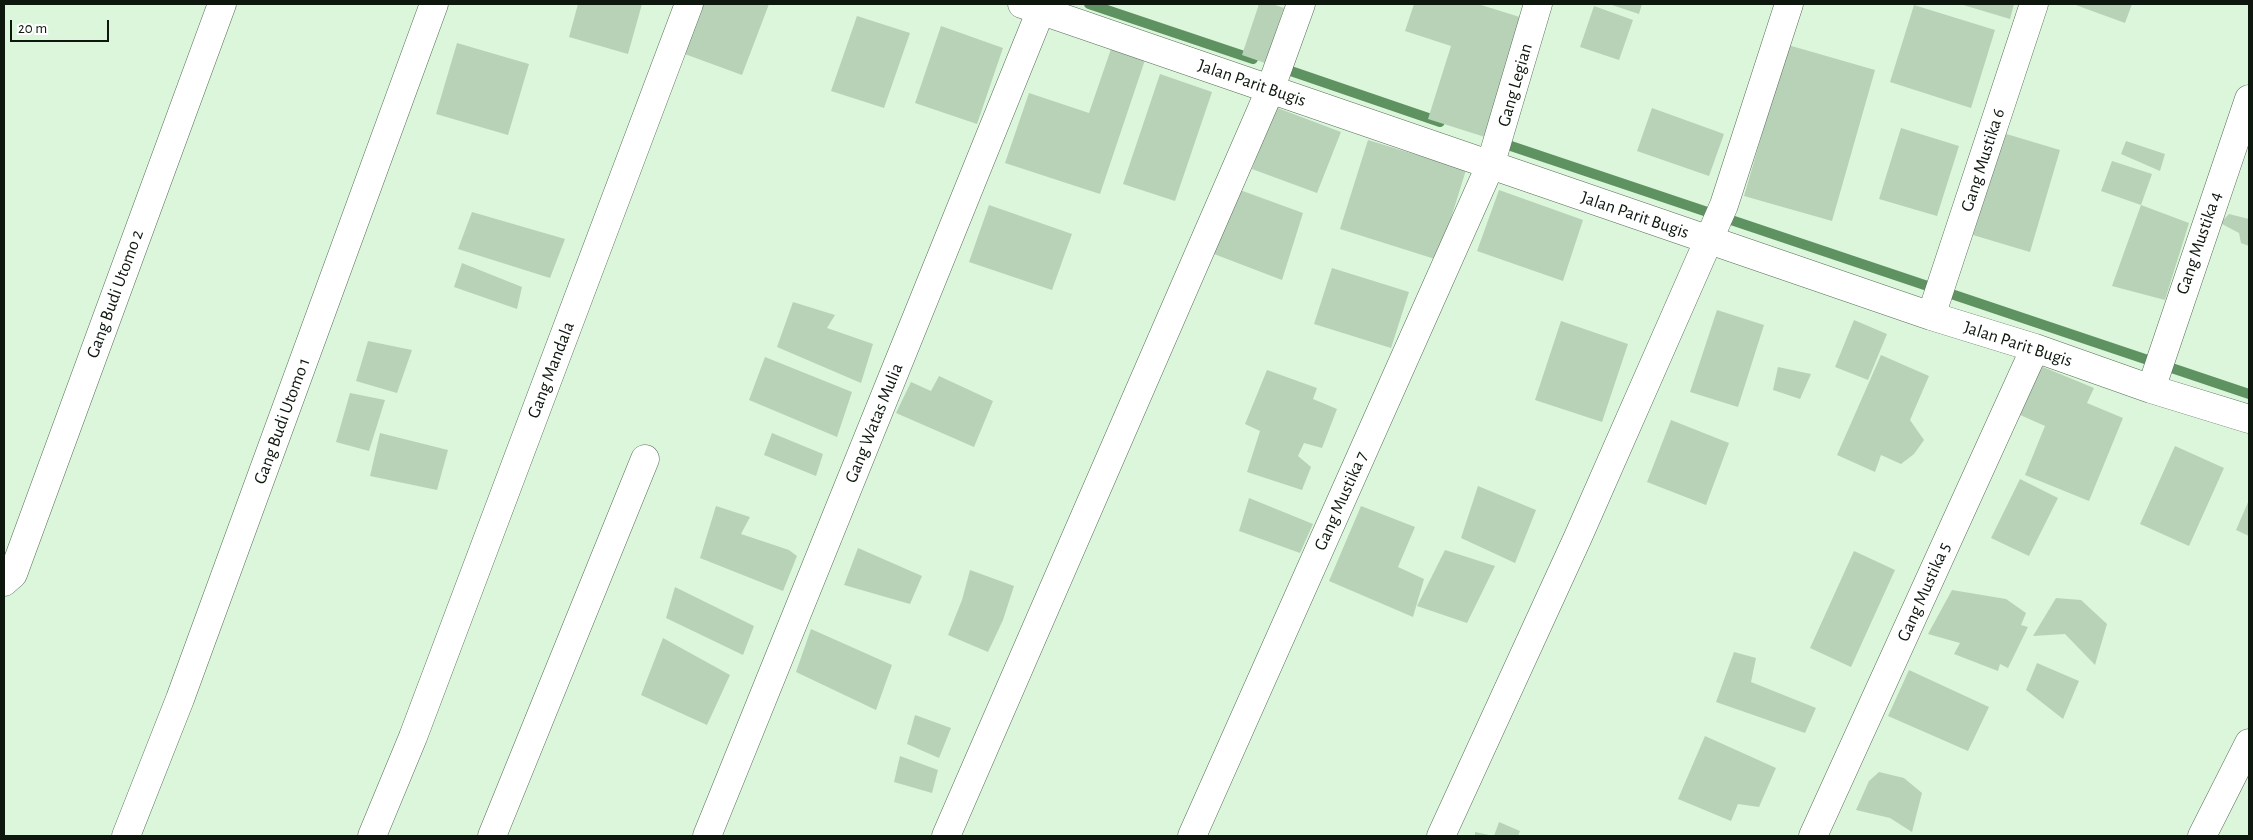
<!DOCTYPE html>
<html>
<head>
<meta charset="utf-8">
<style>
	body { margin:0 }
	#map { position:relative; width:2253px; height:840px; overflow:hidden; background:#dbf6db; font-family:"Alegreya Sans",sans-serif }
	canvas { display:block }
	.frame { position:absolute; inset:0; border:5px solid #0e170e; pointer-events:none }
	.scale { position:absolute; left:10px; top:20px; width:99px; height:22px; box-sizing:border-box; border:2px solid #0e170e; border-top:0; padding-left:6px; font-size:15px; line-height:18px; white-space:nowrap; color:#0e170e; -webkit-text-stroke:4px #fff; paint-order:stroke }
</style>
</head>
<body>
<div id="map">
<canvas width="2253" height="840"></canvas>
<div class="frame"></div>
<div class="scale">20 m</div>
</div>
<script>
const c = document.querySelector('canvas').getContext('2d');
c.lineJoin = 'round';
function toPath(rows) {
  const path = new Path2D();
  for (const r of rows) {
    path.moveTo(r[0], r[1]);
    for (let i = 2; i < r.length; i += 2) path.lineTo(r[i], r[i + 1]);
  }
  return path;
}
function stroke(path, color, width, dash) {
  c.strokeStyle = color;
  c.lineWidth = width;
  c.lineCap = dash ? 'butt' : 'round';
  c.setLineDash(dash || []);
  c.stroke(path);
}
function fillPath(path, color) {
  c.fillStyle = color;
  c.fill(path, 'evenodd');
}
function drawText(font, color, halo, rows, align = 'center') {
  c.font = font + ' "Alegreya Sans",sans-serif';
  c.lineWidth = 4;
  c.setLineDash([]);
  c.textBaseline = 'middle';
  c.strokeStyle = halo;
  c.fillStyle = color;
  for (const [text, x, y, turn = 0] of rows) {
    c.save();
    c.translate(x, y);
    c.rotate((+turn || 0) * Math.PI / 180);
    c.textAlign = isNaN(turn) ? turn : align;
    if (halo) c.strokeText(text, 0, 0);
    c.fillText(text, 0, 0);
    c.restore();
  }
}
const stream = toPath([
	[1089,4,1253,59],
	[1279,67,1440,122],
	[1499,142,2249,394]
]);
const building = toPath([
	[578,4,642,4,628,54,569,37],
	[701,4,769,4,742,75,682,53],
	[1259,4,1272,4,1284,8,1265,63,1242,55],
	[1414,4,1478,4,1523,18,1485,137,1428,119,1451,46,1405,31],
	[1609,4,1642,4,1639,14],
	[1960,4,2014,4,2010,19],
	[2073,4,2132,4,2125,23],
	[1914,5,1995,30,1971,108,1890,82],
	[1594,6,1633,20,1619,60,1580,47],
	[857,16,910,33,884,108,831,91],
	[941,26,1003,48,977,124,915,103],
	[457,43,529,64,508,135,436,114],
	[1788,45,1875,70,1832,221,1744,196],
	[1111,49,1145,60,1100,194,1005,163,1029,93,1089,113],
	[1160,74,1212,92,1175,201,1123,184],
	[1275,107,1341,132,1317,193,1252,169],
	[1652,108,1724,134,1709,176,1637,151],
	[1901,128,1959,146,1937,216,1879,199],
	[2003,133,2060,150,2030,252,1973,235],
	[1368,140,1466,170,1438,260,1340,229],
	[2126,141,2165,154,2160,171,2121,154],
	[2112,161,2152,174,2141,205,2189,223,2165,300,2112,286,2141,205,2101,191],
	[1240,190,1303,213,1282,280,1214,254],
	[1499,190,1583,220,1563,281,1477,251],
	[989,205,1072,234,1052,290,969,262],
	[472,212,565,239,550,278,458,249],
	[2229,214,2249,219,2249,246,2241,243,2239,233,2220,223],
	[462,263,522,287,517,309,454,287],
	[1332,268,1409,292,1391,348,1314,324],
	[793,302,835,315,827,328,873,344,861,383,777,347],
	[1717,310,1764,325,1738,407,1690,392],
	[1854,320,1887,334,1868,380,1835,367],
	[1561,321,1628,344,1602,422,1535,400],
	[368,341,412,350,397,393,356,381],
	[1881,355,1929,376,1910,420,1924,440,1914,454,1901,464,1881,455,1875,472,1837,455],
	[765,357,852,392,837,437,749,400],
	[2038,365,2094,388,2087,403,2123,418,2089,501,2025,475,2045,426,2018,414],
	[1778,367,1811,374,1800,399,1773,390],
	[1267,370,1317,388,1313,399,1337,409,1322,448,1304,443,1298,456,1311,467,1302,490,1247,472,1260,431,1245,424],
	[939,376,993,401,974,447,896,413,911,382,931,391],
	[350,393,385,400,369,451,336,442],
	[1671,420,1729,443,1706,505,1647,482],
	[380,433,448,450,437,490,370,476],
	[772,433,823,454,816,476,764,455],
	[2175,446,2224,468,2189,546,2140,524],
	[2020,479,2058,498,2029,556,1991,538],
	[1478,486,1536,510,1515,563,1461,538],
	[1249,498,1313,524,1300,553,1239,531],
	[2249,500,2249,536,2236,530],
	[716,506,750,517,741,534,789,550,797,556,783,591,700,558],
	[1361,506,1415,527,1398,567,1424,579,1413,617,1329,581],
	[858,548,922,576,910,604,844,585],
	[1445,550,1495,566,1467,623,1417,606],
	[1854,551,1895,570,1851,667,1810,648],
	[970,570,1014,586,1003,620,988,652,948,635,962,600],
	[675,587,754,626,743,655,666,618],
	[1952,590,2006,599,2026,613,2021,625,2028,627,2008,668,2000,664,1998,671,1954,654,1960,643,1928,634],
	[2056,598,2081,600,2107,624,2095,665,2065,634,2033,636],
	[811,629,892,665,876,710,796,672],
	[663,638,730,675,707,725,641,695],
	[1734,652,1756,658,1751,682,1816,708,1805,733,1716,702],
	[2037,663,2079,681,2063,719,2026,690],
	[1909,670,1989,707,1968,751,1888,716],
	[915,715,951,728,939,758,907,744],
	[1705,736,1776,768,1759,807,1738,804,1731,821,1678,799],
	[900,756,938,770,932,793,894,782],
	[1879,772,1904,778,1922,793,1912,832,1890,818,1856,810,1869,781],
	[1499,822,1520,831,1518,836,1475,836,1475,832,1494,836]
]);
const minor = toPath([
	[1022,4,1931,316,2035,348,2151,389,2249,419],
	[1931,316,2034,4],
	[2151,389,2249,99],
	[4,582,13,574,222,4],
	[126,836,180,699,434,4],
	[372,836,413,737,689,4],
	[492,836,645,459],
	[707,836,1041,10],
	[946,836,1270,90,1301,4],
	[1192,836,1490,166,1538,4],
	[1441,836,1578,537,1724,205,1789,4],
	[1813,836,2035,348],
	[2202,836,2249,743]
]);
const streetNames = [
	["Jalan Parit Bugis",1252,83,19],
	["Gang Legian",1515,85,-74],
	["Gang Mustika 6",1983,160,-72],
	["Jalan Parit Bugis",1635,215,19],
	["Gang Mustika 4",2199,243,-71],
	["Gang Budi Utomo 2",115,294,-70],
	["Jalan Parit Bugis",2018,344,18],
	["Gang Mandala",551,370,-69],
	["Gang Budi Utomo 1",282,421,-70],
	["Gang Watas Mulia",874,423,-68],
	["Gang Mustika 7",1341,501,-66],
	["Gang Mustika 5",1924,592,-66]
];
stroke(stream, '#5f9261', 10);
fillPath(building, '#b8d2b8');
stroke(minor, '#566d56', 29);
stroke(minor, '#fff', 28);
drawText('18px', '#0e170e', '#fff', streetNames);
</script>
</body>
</html>
